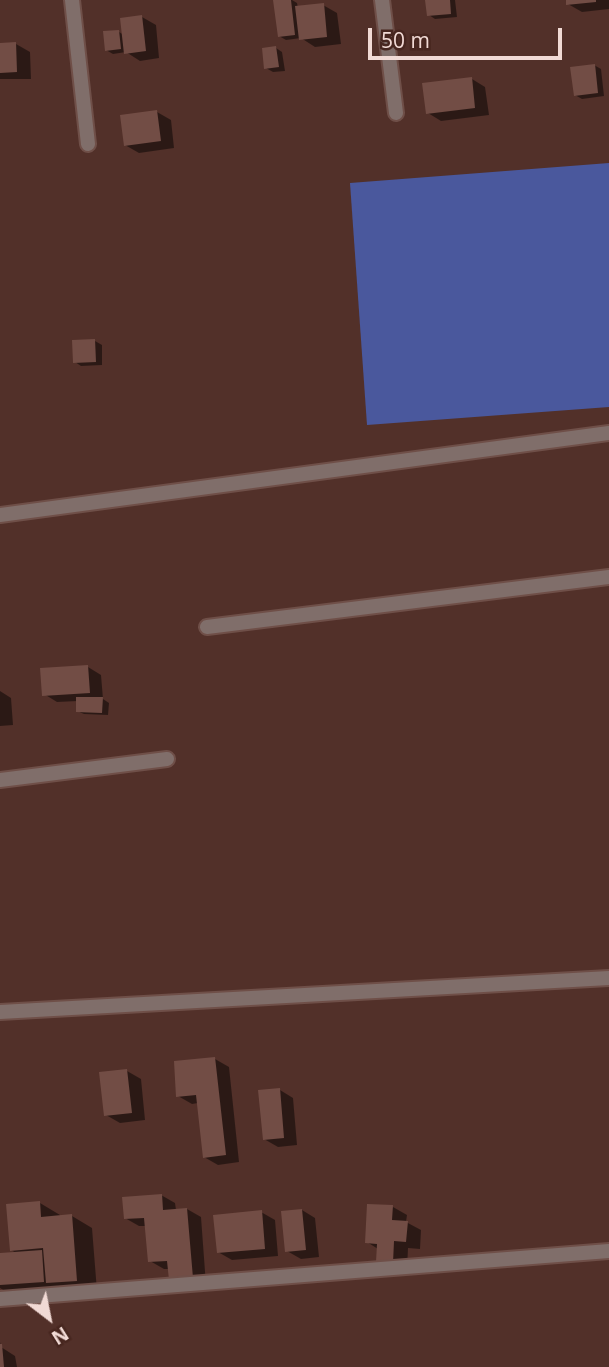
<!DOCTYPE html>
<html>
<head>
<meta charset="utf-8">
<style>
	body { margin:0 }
	#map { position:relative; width:609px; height:1367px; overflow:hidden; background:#523029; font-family:"Open Sans",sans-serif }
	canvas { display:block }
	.north { position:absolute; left:14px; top:1283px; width:70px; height:70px; -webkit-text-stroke:5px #47261f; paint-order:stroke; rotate:148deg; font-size:19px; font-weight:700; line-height:28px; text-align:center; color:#f1dad5 }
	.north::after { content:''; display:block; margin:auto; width:24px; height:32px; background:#f1dad5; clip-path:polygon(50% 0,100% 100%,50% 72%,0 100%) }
	.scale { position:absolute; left:368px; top:28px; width:194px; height:32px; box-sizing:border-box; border:4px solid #f1dad5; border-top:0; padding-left:9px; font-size:21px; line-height:24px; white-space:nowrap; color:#f1dad5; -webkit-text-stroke:5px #47261f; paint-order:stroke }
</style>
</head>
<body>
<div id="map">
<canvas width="609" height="1367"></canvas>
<div class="north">N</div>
<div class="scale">50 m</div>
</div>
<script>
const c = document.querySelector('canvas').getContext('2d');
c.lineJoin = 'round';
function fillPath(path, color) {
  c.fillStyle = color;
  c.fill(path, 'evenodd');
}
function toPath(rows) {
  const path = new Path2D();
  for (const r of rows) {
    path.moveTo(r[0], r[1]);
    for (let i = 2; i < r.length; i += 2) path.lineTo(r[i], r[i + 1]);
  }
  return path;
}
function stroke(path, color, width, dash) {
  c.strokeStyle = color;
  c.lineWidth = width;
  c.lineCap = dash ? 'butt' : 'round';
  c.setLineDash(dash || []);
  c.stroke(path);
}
const green = toPath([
	[609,163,609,407,367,425,350,183]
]);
const shadow = toPath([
	[284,0,292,0,297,3,298,8,323,5,337,13,341,44,315,47,301,38,286,40,279,36],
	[427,0,455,0,457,17,435,19,429,15],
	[568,0,609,0,609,9,582,12,568,4],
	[142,17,156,25,159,58,140,61,126,52,113,54,106,50,119,32,124,35],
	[0,44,16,44,30,52,31,79,0,79],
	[276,48,282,52,285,71,273,72,266,68],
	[594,65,601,69,604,96,582,99,575,95],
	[472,79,485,87,489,115,441,121,428,113],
	[157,112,171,120,174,148,139,153,125,145],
	[95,341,102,345,102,365,81,366,75,362],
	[88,667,101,675,103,699,109,703,108,715,84,714,77,711,78,701,57,702,44,694],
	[0,691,11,698,13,725,0,726],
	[215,1059,229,1067,239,1162,218,1165,204,1157,198,1103,192,1104,178,1096],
	[127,1071,141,1079,145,1120,120,1123,106,1115],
	[280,1090,293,1098,297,1145,278,1147,264,1139],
	[161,1195,175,1203,176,1210,187,1209,201,1217,206,1285,170,1269,164,1269,150,1261,147,1226,139,1226,125,1218],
	[40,1203,60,1215,60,1217,72,1216,92,1228,97,1291,8,1293,0,1288,0,1255,18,1254,11,1250],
	[393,1207,407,1215,406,1222,421,1230,420,1249,408,1248,407,1270,377,1261,378,1249,367,1242],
	[302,1210,315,1218,319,1257,301,1259,287,1251],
	[261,1212,275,1220,278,1256,232,1260,218,1252],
	[0,1342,1,1347,15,1356,17,1367,0,1367]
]);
const building = toPath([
	[273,0,291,0,295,35,278,37],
	[425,0,450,0,451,14,427,16],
	[566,0,596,0,596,2,566,5],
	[324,3,327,37,299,40,295,6],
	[142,15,146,51,124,54,120,18],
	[119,30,121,49,105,51,103,31],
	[16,42,17,72,0,73,0,43],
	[276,46,279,67,264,69,262,48],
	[595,64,598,93,574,96,570,67],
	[472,77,475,108,426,114,422,83],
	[157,110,161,141,124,146,120,115],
	[95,339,96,362,73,363,72,340],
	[88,665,90,693,42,696,40,668],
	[76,697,103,697,102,713,76,712],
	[215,1057,226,1155,203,1158,196,1095,176,1097,174,1061],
	[127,1069,132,1113,104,1116,99,1072],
	[280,1088,284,1138,263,1140,258,1090],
	[162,1194,163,1210,187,1208,193,1278,169,1280,167,1261,148,1262,144,1218,124,1219,122,1197],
	[40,1201,41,1217,72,1214,77,1281,46,1283,43,1248,10,1251,6,1204],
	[367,1204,393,1205,392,1220,408,1221,406,1242,394,1241,393,1263,376,1262,377,1244,365,1243],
	[302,1209,306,1250,285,1252,281,1211],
	[262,1210,265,1249,217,1253,213,1215],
	[42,1250,44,1282,0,1285,0,1253],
	[0,1344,2,1344,4,1367,0,1367]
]);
const lane = toPath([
	[207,627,609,577],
	[0,780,167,759],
	[0,1299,609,1251]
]);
const street = toPath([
	[72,0,88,144],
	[382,0,396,113],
	[0,515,609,433],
	[0,1012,609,978]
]);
fillPath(green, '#4a589d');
fillPath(shadow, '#0007');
fillPath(building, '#724d45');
stroke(lane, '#6f4f48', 18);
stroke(street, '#6f4f48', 18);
stroke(lane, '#806e6a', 14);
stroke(street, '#806e6a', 14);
</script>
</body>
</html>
